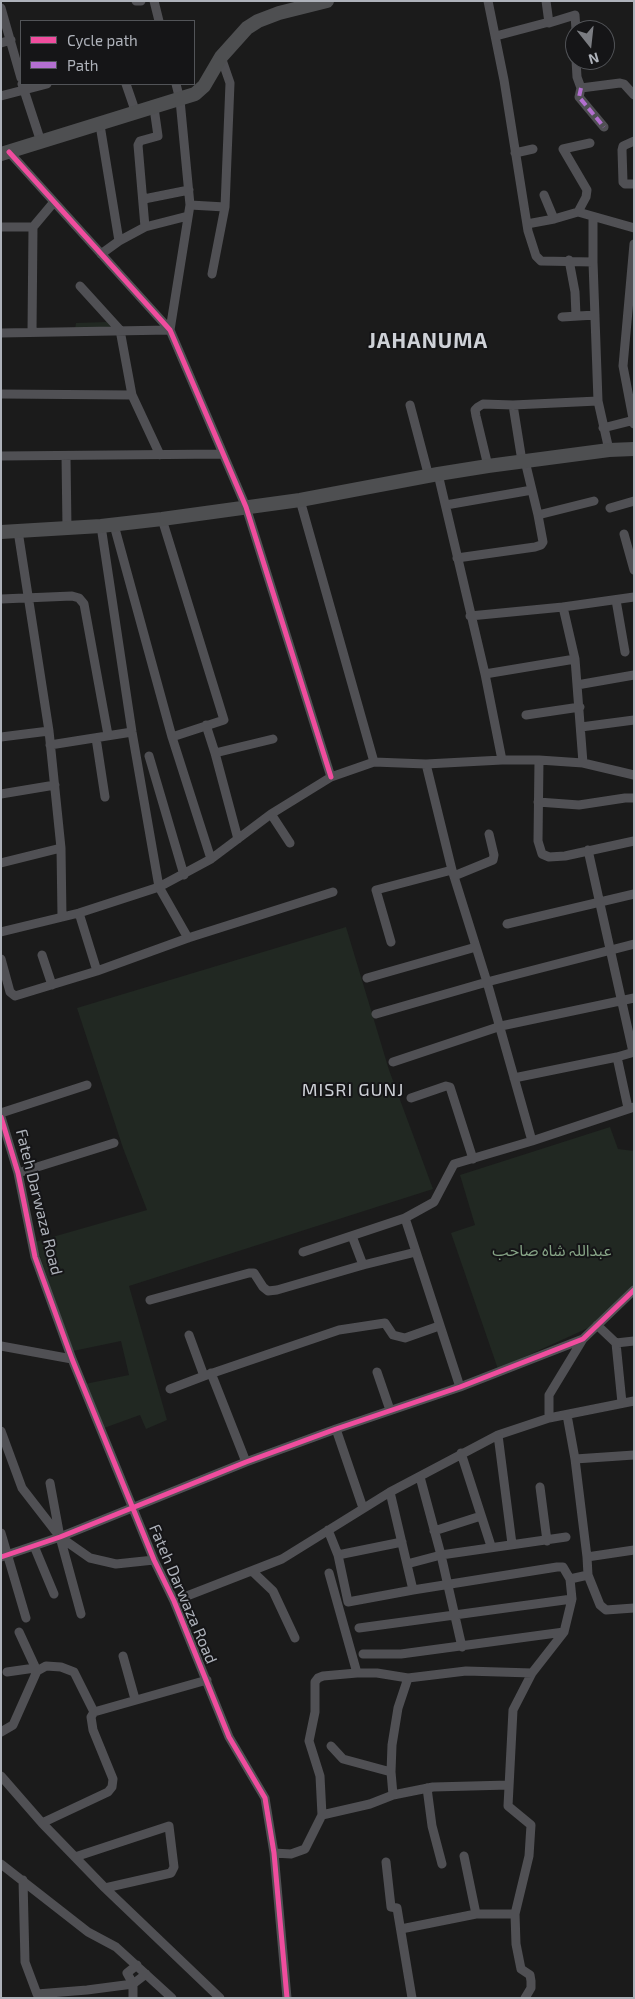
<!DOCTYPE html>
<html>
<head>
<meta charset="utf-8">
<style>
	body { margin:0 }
	#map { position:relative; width:635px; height:1999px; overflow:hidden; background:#1b1b1b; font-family:"Exo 2",sans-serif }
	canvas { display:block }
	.frame { position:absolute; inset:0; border:2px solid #aeb2ba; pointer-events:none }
	.legend { position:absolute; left:20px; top:20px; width:175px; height:65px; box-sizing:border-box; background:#151517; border:1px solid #525458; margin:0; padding:6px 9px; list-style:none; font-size:15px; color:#aeb2ba }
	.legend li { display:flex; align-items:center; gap:10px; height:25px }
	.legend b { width:25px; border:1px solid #525458 }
	.north { position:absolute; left:565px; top:20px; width:50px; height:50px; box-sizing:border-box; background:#151517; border:1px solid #525458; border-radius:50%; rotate:164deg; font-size:14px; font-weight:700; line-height:20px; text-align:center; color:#aeb2ba }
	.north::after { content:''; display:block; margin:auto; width:18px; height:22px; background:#7b7d82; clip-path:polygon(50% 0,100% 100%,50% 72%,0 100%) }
</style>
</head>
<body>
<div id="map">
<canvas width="635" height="1999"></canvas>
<div class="frame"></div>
<ul class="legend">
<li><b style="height:6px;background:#ef4d9e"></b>Cycle path</li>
<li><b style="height:6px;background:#b36fd0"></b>Path</li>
</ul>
<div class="north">N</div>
</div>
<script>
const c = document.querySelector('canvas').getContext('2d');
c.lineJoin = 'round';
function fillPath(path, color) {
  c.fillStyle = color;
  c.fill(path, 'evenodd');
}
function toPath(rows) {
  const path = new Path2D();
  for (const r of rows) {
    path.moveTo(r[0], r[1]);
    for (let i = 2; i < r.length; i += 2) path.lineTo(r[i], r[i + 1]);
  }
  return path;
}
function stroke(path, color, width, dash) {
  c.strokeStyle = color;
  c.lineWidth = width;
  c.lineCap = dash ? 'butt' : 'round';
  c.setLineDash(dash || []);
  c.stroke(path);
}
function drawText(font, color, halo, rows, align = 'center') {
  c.font = font + ' "Exo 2","Noto Sans Arabic",sans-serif';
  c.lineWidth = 4;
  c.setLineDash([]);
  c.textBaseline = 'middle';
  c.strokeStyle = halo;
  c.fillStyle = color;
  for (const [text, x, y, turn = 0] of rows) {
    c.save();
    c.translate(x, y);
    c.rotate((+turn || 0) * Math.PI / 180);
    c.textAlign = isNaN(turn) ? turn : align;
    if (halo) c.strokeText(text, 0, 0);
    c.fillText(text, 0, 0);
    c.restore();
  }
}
const green = toPath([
	[107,322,113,329,75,329,76,323],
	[346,927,389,1070,433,1189,129,1286,167,1420,146,1429,140,1415,104,1428,85,1384,129,1375,121,1341,73,1351,35,1242,147,1210,123,1148,77,1008],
	[610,1127,618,1149,634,1151,634,1287,588,1328,498,1369,451,1233,475,1225,460,1175]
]);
const street = toPath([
	[136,1,141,1],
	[154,1,159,21],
	[488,1,504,80,528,231,536,256,541,261,593,262],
	[546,1,549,23,575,15,576,30],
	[1,8,21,78],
	[496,36,549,22],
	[1,43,11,40],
	[576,60,577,77,581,88,620,83,624,84,634,95],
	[22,84,41,142],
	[126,84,136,113],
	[581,88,579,97,604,127],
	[1,96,47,84],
	[100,125,119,241],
	[634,141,623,146,622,150,623,182,625,184,634,184],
	[9,152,170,330,246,507,331,777],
	[515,153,533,149],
	[544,195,554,219],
	[144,199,189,190],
	[190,205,225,207],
	[578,212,586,197,587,190,563,149,590,143],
	[593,218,593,262,598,401,609,450],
	[527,224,554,219,578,212,634,228],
	[1,227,33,227],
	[145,227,138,145,140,141,158,136,154,108],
	[634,244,623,366,634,424],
	[101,254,119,241,145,227,188,216],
	[569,260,575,292,576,316],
	[212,274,225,207,230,83,221,57],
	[80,286,120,330,132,395,160,455],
	[562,317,595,315],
	[32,332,33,227,54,202],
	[1,333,170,330,190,205,180,100,176,84],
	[1,394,132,395],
	[410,405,429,477],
	[513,405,522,461],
	[603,428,634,420],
	[1,456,223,454],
	[66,456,67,528],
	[488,466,476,416,475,410,478,407,483,404,513,405,598,401],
	[438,474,485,674,502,760],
	[300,500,374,762],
	[446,505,532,490],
	[610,508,634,501],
	[538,515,594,501],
	[162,519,224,720,172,737],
	[114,525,172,737,211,859],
	[101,526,132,732,159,887,188,938],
	[18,531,49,731,61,848,62,917],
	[624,534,634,570],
	[457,558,535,547,541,545,543,542,538,515,525,461],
	[1,599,72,596,79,598,84,604,108,735],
	[616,600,625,652],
	[563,607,575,659],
	[470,616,563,607,634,597],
	[485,674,575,659,583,763],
	[577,685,634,675],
	[526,715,580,707],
	[206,725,215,753,238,839],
	[581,727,634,720],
	[1,737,49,731],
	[96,738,105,797],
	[50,745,132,732],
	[215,753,273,739],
	[149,756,184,875],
	[539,760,538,841,542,854,549,857,565,856,634,841],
	[426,764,452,870,487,982,532,1141,634,1107],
	[1,794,55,785],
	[538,802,579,805,625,798,634,798],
	[271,814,290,843],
	[588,850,633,1052],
	[1,863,61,848],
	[454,876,493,860,494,855,489,834],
	[79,913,97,971,188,938,333,892],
	[507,924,634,894],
	[1,932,79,913,159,887,211,859,271,814,331,777,374,762,426,764,502,760,539,760,583,763,634,775],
	[391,942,376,890,452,870],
	[42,955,52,985],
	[1,959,10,992,15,996,97,971],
	[367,978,476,947],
	[376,1014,487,982,634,944],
	[393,1062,501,1026,634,998],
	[514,1078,617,1057],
	[411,1098,446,1086,450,1087,473,1159],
	[628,1108,617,1057,634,1052],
	[1,1113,87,1085],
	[1,1117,18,1173,35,1257,72,1359,154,1560,174,1601,229,1737,265,1798,274,1853,287,1998],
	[18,1173,114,1143],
	[405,1218,460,1387],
	[352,1236,363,1265],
	[303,1252,405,1218,434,1202,454,1164,532,1141],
	[150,1300,249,1273,254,1273,263,1287,268,1291,277,1290,363,1265,416,1252],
	[597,1325,616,1343,634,1341],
	[189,1335,204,1376],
	[616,1343,622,1403],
	[1,1346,72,1359],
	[377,1372,390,1410],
	[211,1373,246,1462],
	[170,1389,204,1376,339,1330,385,1323,393,1335,405,1338,439,1326],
	[567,1415,575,1459,634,1455],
	[549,1418,549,1395,583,1339],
	[336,1429,363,1508],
	[1,1431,22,1488,60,1537,90,1558,116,1564,154,1560],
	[498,1435,512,1544],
	[461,1453,491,1546],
	[575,1459,587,1557],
	[420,1477,441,1555,462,1647],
	[50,1483,60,1537,81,1614],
	[540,1487,547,1541],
	[390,1492,413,1590],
	[328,1530,338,1555,348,1602,413,1590,557,1567,563,1567,570,1579],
	[434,1531,481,1516],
	[1,1533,26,1618],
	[34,1546,54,1594],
	[634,1550,587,1557,588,1575,600,1605,606,1610,634,1608],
	[338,1555,402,1542],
	[1,1557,60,1537,246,1462,336,1429,460,1387,583,1339,634,1290],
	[407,1564,441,1555,566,1537],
	[252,1571,273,1591,295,1638],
	[329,1573,357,1673],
	[174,1601,282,1559,390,1492,498,1435,549,1418,634,1401],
	[359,1628,572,1599],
	[19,1632,37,1671],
	[363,1654,401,1654,564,1632],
	[123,1656,135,1699],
	[7,1672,35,1668],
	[1,1732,13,1725,37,1671,46,1666,61,1667,74,1672,94,1712],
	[331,1746,343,1759,391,1772],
	[1,1776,42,1823,105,1888,220,1998],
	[427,1788,432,1826,442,1864],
	[393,1795,391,1772,392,1745,398,1708,408,1678],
	[322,1815,320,1776,309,1741,315,1712,315,1682,318,1678,323,1676,357,1673,377,1673,408,1678,466,1671,532,1673],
	[42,1823,108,1792,112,1787,113,1779,93,1730,91,1717,94,1712,207,1680],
	[274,1853,291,1854,305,1849,322,1815,370,1804,393,1795,433,1787,509,1785],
	[464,1856,476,1914,515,1914],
	[75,1857,169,1826,174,1867,171,1873,105,1888],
	[386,1862,391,1907,397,1908,412,1998],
	[1,1864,88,1932,116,1947,172,1998],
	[23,1880,25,1962,37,1994,87,1990,133,1984,146,1974],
	[401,1929,476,1914],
	[133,1998,133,1984,127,1973,137,1965],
	[525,1998,531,1988,531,1981,530,1975,521,1969,516,1944,515,1914,529,1856,531,1825,508,1806,513,1710,532,1673,564,1632,572,1599,570,1579,588,1575]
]);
const secondary = toPath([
	[1,154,195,94,204,86,221,57,247,28,258,21,279,13,327,1],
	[1,532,101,526,162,519,300,500,438,474,488,466,609,450,634,449]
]);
const quiet = toPath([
	[581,88,579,97,604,127]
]);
const cycleway = toPath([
	[9,152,170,330,246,507,331,777],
	[1,1117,18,1173,35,1257,72,1359,154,1560,174,1601,229,1737,265,1798,274,1853,287,1998],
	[1,1557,60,1537,246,1462,336,1429,460,1387,583,1339,634,1290]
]);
const streetNames = [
	["Fateh Darwaza Road",39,1202,76],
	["Fateh Darwaza Road",183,1594,67]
];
const parkNames = [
	["عبداللہ شاہ صاحب",552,1251]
];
const neighbourhoodNames = [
	["MISRI GUNJ",353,1090]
];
const districtNames = [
	["JAHANUMA",428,341]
];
fillPath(green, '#212822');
stroke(street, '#505054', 9);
stroke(secondary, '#4e4f51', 14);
stroke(quiet, '#b36fd0', 4, [8, 4]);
stroke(cycleway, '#ef4d9e', 5);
drawText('16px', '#aeb2ba', '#151517', streetNames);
drawText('16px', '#86a486', '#151517', parkNames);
c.letterSpacing = '1px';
drawText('18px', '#ced1d7', '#151517', neighbourhoodNames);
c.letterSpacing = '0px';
c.letterSpacing = '1px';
drawText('bold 21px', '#ced1d7', '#151517', districtNames);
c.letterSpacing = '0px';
</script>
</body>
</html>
